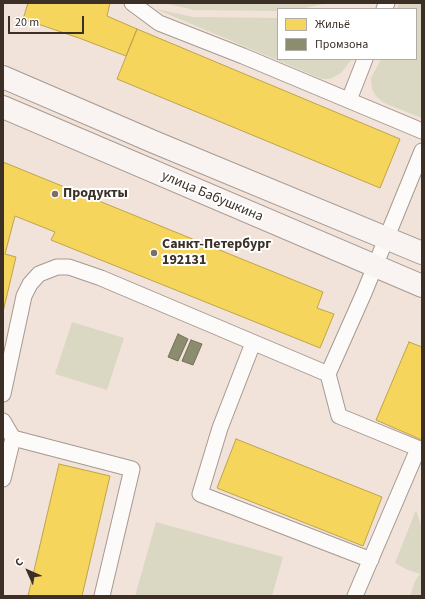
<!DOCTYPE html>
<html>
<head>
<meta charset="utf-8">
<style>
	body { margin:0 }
	#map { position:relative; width:425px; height:599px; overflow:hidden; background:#f1e3d9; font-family:"Source Sans 3",sans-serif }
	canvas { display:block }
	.frame { position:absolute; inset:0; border:4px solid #3b2f26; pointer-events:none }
	.legend { position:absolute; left:277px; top:8px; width:140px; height:52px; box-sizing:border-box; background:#fff; border:1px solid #b1aca8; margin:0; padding:5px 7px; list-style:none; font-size:12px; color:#3b2f26 }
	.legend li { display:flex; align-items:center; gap:8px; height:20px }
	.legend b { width:20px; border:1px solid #b1aca8 }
	.north { position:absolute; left:8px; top:551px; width:40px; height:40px; -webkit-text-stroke:3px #fff; paint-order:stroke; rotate:315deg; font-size:11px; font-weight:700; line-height:16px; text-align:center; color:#3b2f26 }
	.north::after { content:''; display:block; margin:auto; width:14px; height:18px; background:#3b2f26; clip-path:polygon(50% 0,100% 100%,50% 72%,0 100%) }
	.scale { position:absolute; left:8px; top:16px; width:76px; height:18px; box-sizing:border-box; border:2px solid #3b2f26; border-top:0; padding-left:5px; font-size:12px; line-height:14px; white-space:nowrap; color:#3b2f26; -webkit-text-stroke:3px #fff; paint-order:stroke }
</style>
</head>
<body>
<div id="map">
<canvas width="425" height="599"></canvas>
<div class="frame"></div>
<ul class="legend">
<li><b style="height:11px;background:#f6d55c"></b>Жильё</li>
<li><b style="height:11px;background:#8c8c6e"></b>Промзона</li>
</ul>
<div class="north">С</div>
<div class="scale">20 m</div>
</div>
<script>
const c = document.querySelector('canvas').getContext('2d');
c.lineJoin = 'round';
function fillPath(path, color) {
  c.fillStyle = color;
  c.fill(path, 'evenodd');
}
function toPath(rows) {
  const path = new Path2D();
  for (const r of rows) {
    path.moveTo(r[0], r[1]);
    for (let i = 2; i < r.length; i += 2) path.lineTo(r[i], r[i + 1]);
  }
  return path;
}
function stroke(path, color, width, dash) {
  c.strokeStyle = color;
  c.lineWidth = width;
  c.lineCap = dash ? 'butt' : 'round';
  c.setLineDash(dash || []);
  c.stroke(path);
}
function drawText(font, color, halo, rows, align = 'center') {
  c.font = font + ' "Source Sans 3",sans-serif';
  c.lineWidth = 4;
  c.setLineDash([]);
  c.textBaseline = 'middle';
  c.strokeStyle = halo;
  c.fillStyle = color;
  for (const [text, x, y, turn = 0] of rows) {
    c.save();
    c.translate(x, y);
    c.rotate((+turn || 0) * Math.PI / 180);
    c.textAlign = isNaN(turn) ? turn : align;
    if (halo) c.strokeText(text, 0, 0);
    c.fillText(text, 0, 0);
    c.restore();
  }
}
const green = toPath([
	[164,3,328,3,300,9,278,9,278,11,194,10],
	[399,3,422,3,422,118,384,103,376,96,372,89,371,78,381,59,416,59,416,9,397,9],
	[156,9,193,17,278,18,278,59,352,59,341,73,330,79,322,79],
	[72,322,124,338,107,390,55,374],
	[416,510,422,528,422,596,410,596,415,581,420,574,406,569,395,563],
	[156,522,283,557,272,596,135,596]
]);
const homes = toPath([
	[28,3,110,3,107,16,137,29,126,56,79,38,23,19,28,3],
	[137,29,400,139,380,188,117,79,137,29],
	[3,162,323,292,317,308,334,314,320,348,51,240,55,232,15,216,5,254,16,257,3,312,3,162],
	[409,342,422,347,422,440,376,420,409,342],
	[236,439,382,497,363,546,217,488,236,439],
	[59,464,110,476,82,596,28,596,59,464]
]);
const industry = toPath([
	[178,334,188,339,178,361,168,357,178,334],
	[191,340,202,344,193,365,182,361,191,340]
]);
const service = toPath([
	[132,3,159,23,243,56,422,131],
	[384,9,387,3],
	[349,100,365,59],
	[422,151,364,293,328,374,339,416,422,450],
	[253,343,220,428,200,494,371,560],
	[3,394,24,296,30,284,39,274,57,267,69,267,101,278,328,374],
	[3,421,13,438,3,479],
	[13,438,132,469,102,596],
	[355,596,418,449]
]);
const secondary = toPath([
	[3,77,154,142,422,253],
	[3,107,422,286]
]);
const markers = [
	[55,194,4,"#7b6e65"],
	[154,253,4,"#7b6e65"]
];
const poiNames = [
	["Продукты",63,194],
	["Санкт-Петербург",162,245],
	["192131",162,261]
];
const streetNames = [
	["улица Бабушкина",212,197,23]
];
fillPath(green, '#dad8c2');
fillPath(homes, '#f6d55c');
stroke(homes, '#bea34c', 1);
fillPath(industry, '#8c8c6e');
stroke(industry, '#747058', 1);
stroke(service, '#a59991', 17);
stroke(secondary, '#a59991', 24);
stroke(service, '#fdfbf9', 15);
stroke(secondary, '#f9f3f1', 22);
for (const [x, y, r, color] of markers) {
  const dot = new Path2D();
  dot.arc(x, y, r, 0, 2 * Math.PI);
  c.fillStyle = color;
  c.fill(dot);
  stroke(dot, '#fff', 1.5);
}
drawText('bold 14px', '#3b2f26', '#fff', poiNames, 'left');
drawText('14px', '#3b2f26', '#fff', streetNames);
</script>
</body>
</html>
